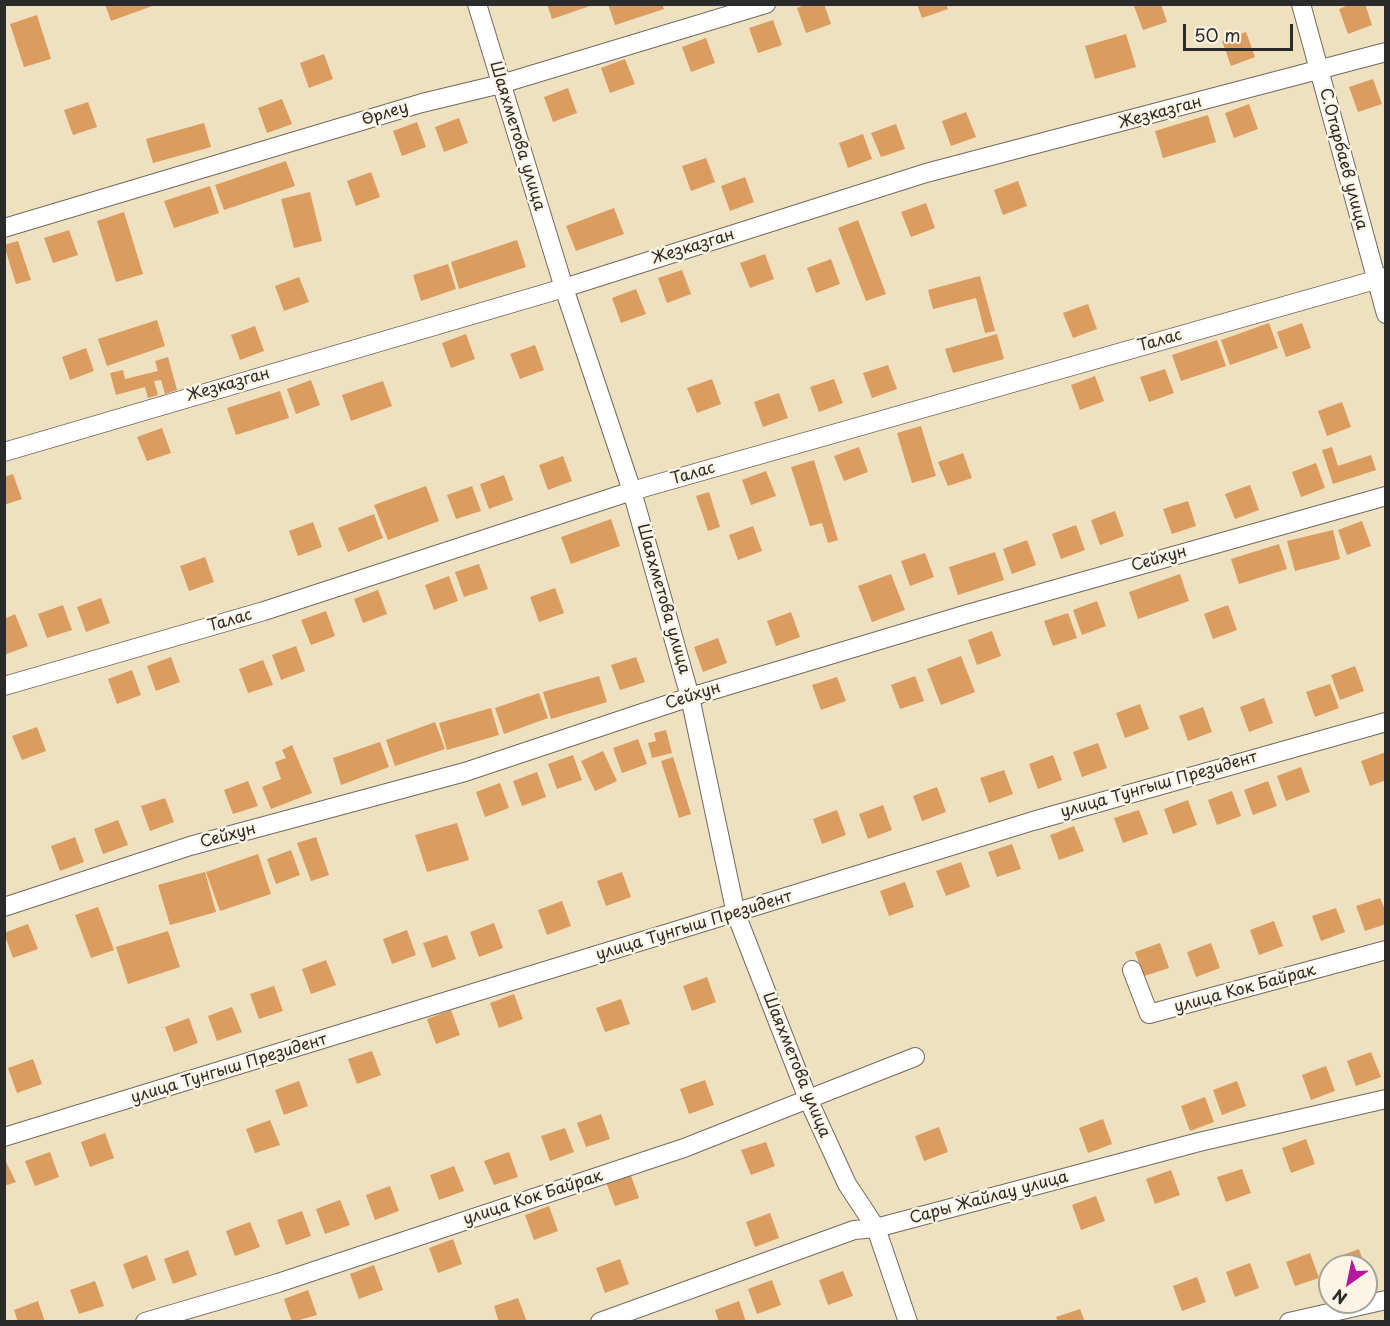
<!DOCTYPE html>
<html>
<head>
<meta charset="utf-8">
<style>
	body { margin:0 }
	#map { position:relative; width:1390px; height:1326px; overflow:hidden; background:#efe0bf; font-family:"Playpen Sans",sans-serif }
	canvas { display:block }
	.frame { position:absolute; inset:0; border:6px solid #2b2b2b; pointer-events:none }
	.north { position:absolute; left:1318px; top:1254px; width:60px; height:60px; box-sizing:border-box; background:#fcf5e5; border:2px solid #a8a49b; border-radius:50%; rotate:213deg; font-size:16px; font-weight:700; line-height:24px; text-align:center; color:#2b2b2b }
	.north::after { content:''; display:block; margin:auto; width:21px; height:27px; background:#b5179e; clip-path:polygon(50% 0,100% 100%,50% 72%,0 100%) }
	.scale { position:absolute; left:1183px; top:24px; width:110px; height:27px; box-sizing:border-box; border:3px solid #2b2b2b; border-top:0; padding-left:8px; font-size:18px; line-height:21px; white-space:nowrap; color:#2b2b2b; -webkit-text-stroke:4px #fcf5e5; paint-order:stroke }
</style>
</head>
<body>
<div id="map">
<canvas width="1390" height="1326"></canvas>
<div class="frame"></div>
<div class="north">N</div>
<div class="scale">50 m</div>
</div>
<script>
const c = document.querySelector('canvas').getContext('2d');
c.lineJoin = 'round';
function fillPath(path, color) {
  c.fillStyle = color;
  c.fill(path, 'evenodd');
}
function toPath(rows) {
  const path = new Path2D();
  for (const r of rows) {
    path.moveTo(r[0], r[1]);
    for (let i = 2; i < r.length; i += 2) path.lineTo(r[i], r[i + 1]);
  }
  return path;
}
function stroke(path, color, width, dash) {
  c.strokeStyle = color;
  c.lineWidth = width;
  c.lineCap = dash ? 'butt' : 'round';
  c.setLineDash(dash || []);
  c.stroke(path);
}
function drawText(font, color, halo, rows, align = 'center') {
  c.font = font + ' "Playpen Sans",sans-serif';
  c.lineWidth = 5;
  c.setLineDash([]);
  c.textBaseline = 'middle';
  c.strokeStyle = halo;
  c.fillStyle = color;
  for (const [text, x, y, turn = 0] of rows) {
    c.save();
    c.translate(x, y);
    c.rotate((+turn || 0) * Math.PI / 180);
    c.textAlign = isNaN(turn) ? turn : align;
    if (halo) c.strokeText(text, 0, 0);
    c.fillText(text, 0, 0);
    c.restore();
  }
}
const building = toPath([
	[105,4,154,4,155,5,111,21],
	[547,4,593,4,593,5,552,19],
	[608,4,662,4,664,9,615,25],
	[807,4,824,4,831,24,806,33,797,8],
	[917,4,946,4,948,9,922,18],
	[1161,4,1167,22,1143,30,1134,6],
	[1351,4,1365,4,1372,25,1348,34,1339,9],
	[37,15,51,59,24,67,10,24],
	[773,20,782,45,758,53,749,28],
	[1246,32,1255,57,1231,66,1222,41],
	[1126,34,1136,67,1095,79,1085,46],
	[706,38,715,63,691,72,682,47],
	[324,54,333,79,309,88,300,63],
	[625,59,635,84,610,93,601,68],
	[1373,79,1382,104,1358,112,1349,87],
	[568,88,577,113,553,122,544,97],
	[282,99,292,124,267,133,258,108],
	[88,102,97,127,73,135,64,110],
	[1249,104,1258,129,1234,138,1225,113],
	[966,112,976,137,951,146,942,121],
	[1208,115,1216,142,1163,158,1155,131],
	[459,118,468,143,444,152,435,127],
	[417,122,426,147,402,156,393,131],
	[204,123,211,147,153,163,146,139],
	[896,124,905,149,881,157,871,133],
	[863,134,872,159,848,168,839,143],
	[706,158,715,182,691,191,682,166],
	[286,161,295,186,224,210,215,185],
	[371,172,380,197,356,206,347,181],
	[745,177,754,202,730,211,721,186],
	[1018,181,1027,206,1003,215,994,190],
	[210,186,219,213,174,228,164,201],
	[310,192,322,241,294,248,281,199],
	[926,203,935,228,911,237,901,212],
	[614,208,624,234,576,251,566,226],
	[124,212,143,274,116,282,97,221],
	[858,220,886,294,866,301,838,228],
	[69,230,78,255,53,263,44,238],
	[517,240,526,267,459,289,451,262],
	[18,241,31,280,16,284,4,245],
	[765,254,774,279,750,288,740,263],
	[831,259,840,284,816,293,807,268],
	[448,264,456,289,421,301,413,275],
	[682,270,691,294,667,303,658,278],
	[980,276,995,331,985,333,976,298,933,309,928,290],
	[299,277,309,302,284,311,275,286],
	[636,289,646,314,621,323,612,298],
	[1088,304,1097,329,1073,338,1063,313],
	[157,320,165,346,107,366,98,339],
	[1269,323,1278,348,1230,365,1221,340],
	[1302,323,1311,348,1286,357,1277,332],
	[255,326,264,351,240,360,231,335],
	[466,334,475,359,451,368,442,343],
	[997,334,1004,359,953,373,945,349],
	[1217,340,1226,366,1181,381,1172,355],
	[535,345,544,370,520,379,510,354],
	[86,348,94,371,70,380,62,357],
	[168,357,177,390,165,394,161,380,154,381,158,395,148,398,145,387,116,395,110,373,123,370,125,379,158,371,155,361],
	[888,365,897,389,872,398,863,373],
	[1165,369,1174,393,1149,402,1140,377],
	[1095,376,1104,401,1080,410,1071,385],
	[712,379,721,404,697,413,687,388],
	[834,379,843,403,819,412,810,387],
	[311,380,320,405,296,414,287,389],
	[383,381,392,406,351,421,342,395],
	[280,391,289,418,236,435,227,408],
	[779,393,788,418,763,427,754,402],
	[1342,402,1351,427,1327,436,1318,411],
	[921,426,936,476,912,483,897,433],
	[162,428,171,453,147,461,137,437],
	[859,447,868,472,844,481,834,456],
	[1332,447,1338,466,1371,455,1376,470,1333,484,1322,450],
	[963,453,972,478,948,486,938,462],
	[563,456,572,481,548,490,539,465],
	[814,460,838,540,828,543,822,523,810,526,791,467],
	[1316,463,1325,488,1301,497,1292,472],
	[766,471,776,496,751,505,742,480],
	[13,474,22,499,4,505,4,477],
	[504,475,513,500,489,509,480,484],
	[1250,485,1259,510,1235,519,1225,494],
	[426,486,439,521,388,540,374,505],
	[472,486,481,511,456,519,447,495],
	[709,492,720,527,708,531,696,496],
	[1188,501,1196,526,1172,534,1163,509],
	[1115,511,1124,536,1100,545,1091,520],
	[374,514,383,538,348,552,338,528],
	[611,519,620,546,571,564,561,537],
	[1362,521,1371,546,1347,555,1338,530],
	[313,522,322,547,298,556,289,531],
	[1076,525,1085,550,1061,559,1052,534],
	[753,526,762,551,738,560,729,535],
	[1333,530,1340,559,1295,571,1287,541],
	[1027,540,1036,565,1012,574,1003,549],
	[1279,544,1287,569,1239,584,1231,559],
	[995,552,1004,580,958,595,949,567],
	[925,553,934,577,910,586,901,561],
	[205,557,214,582,189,591,180,566],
	[479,564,488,589,464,597,455,572],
	[891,574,905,610,872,622,858,586],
	[1180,574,1189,601,1138,619,1129,592],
	[449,576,458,601,434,610,425,585],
	[555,588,564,613,539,622,530,597],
	[378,590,387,614,363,623,354,599],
	[101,598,110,623,86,632,77,607],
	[1097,601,1106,626,1082,635,1073,610],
	[63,605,72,630,47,638,38,614],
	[1228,605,1237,630,1213,639,1204,614],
	[326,611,335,636,311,645,301,620],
	[791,612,800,637,776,646,767,621],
	[1068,613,1077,638,1053,646,1044,621],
	[15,614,28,646,4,655,4,619],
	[992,631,1001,656,977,665,968,640],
	[718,638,727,663,703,672,694,647],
	[296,646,305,671,281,680,272,655],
	[961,656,975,692,941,705,927,669],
	[171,657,180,682,156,691,147,666],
	[636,657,645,682,620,690,611,665],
	[263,660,273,685,248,693,239,669],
	[1355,666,1364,691,1340,700,1331,675],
	[132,670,141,695,117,704,108,679],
	[599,676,607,702,551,719,543,692],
	[915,676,924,701,900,709,891,685],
	[837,677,846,701,821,710,812,685],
	[1330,684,1339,708,1315,717,1306,692],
	[539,693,548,718,504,734,495,708],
	[1264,698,1273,723,1249,732,1240,707],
	[1140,704,1149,729,1125,738,1116,713],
	[1203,707,1212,732,1188,741,1179,716],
	[491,708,499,735,447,750,439,723],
	[435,722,445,749,395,766,386,740],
	[37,727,46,751,22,760,12,736],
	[666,730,672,753,652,758,648,743,656,741,654,733],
	[638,739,647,764,622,773,613,748],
	[380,742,389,767,341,785,333,758],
	[1098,743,1107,768,1082,777,1073,752],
	[292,745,312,793,271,809,262,787,281,779,275,762,286,758,282,750],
	[603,751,617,781,595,791,581,761],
	[1386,752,1386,780,1370,786,1361,761],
	[573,755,582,780,557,789,548,764],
	[1053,755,1062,780,1038,789,1029,764],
	[673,757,691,814,679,818,661,761],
	[1301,767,1310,792,1286,801,1277,776],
	[1004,770,1013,794,989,803,980,778],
	[537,772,546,797,522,806,513,781],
	[248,781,258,806,233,814,224,790],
	[1268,781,1277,806,1253,815,1244,790],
	[500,783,509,808,485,817,476,792],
	[937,787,946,812,922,821,913,796],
	[1232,791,1241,816,1217,825,1208,800],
	[165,798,174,822,150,831,141,806],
	[1188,800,1197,825,1173,834,1164,809],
	[883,805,892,830,868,839,859,814],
	[837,810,846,835,822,844,813,819],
	[1139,810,1148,834,1123,843,1114,818],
	[118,820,128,845,103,854,94,829],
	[457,823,469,860,427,872,415,835],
	[1074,826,1084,851,1059,860,1050,835],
	[75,837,84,862,60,871,51,846],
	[316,837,329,875,311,881,297,843],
	[1012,844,1021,869,997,877,988,852],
	[291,850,300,875,276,884,267,859],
	[258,854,271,894,220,911,206,872],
	[961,862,970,887,946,896,936,871],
	[205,872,216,912,170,925,158,885],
	[622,872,631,897,606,906,597,881],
	[905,882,914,907,889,916,880,891],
	[1380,898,1386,912,1386,924,1365,931,1356,906],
	[562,901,571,926,547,935,538,910],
	[98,907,114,950,91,958,75,915],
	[1336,908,1345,932,1321,941,1312,916],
	[1274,921,1283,946,1259,955,1250,930],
	[494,923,503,948,479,957,470,932],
	[28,924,38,949,13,958,4,933],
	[407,930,416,955,392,964,383,939],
	[168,931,180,967,128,984,116,947],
	[447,935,456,959,432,968,423,943],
	[1160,943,1169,968,1144,976,1135,952],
	[1211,943,1220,968,1196,977,1187,952],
	[326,960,336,985,311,994,302,969],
	[707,977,716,1002,692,1011,683,986],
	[274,986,283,1011,259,1019,250,994],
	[514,994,523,1019,499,1028,490,1003],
	[621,999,630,1024,605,1032,596,1008],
	[232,1007,242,1032,217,1041,208,1016],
	[451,1010,460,1035,436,1044,427,1019],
	[189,1018,198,1043,174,1052,165,1027],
	[372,1051,381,1075,357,1084,348,1059],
	[1371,1052,1381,1077,1356,1086,1347,1061],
	[33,1059,42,1084,17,1093,8,1068],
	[1326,1066,1335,1091,1311,1100,1302,1075],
	[705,1080,714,1105,689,1114,680,1089],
	[299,1081,308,1106,284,1115,275,1090],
	[1237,1081,1246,1106,1222,1115,1213,1090],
	[1205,1097,1214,1122,1190,1131,1181,1106],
	[601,1114,610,1139,586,1147,577,1123],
	[1103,1119,1112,1144,1088,1153,1079,1128],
	[270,1120,280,1145,255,1153,246,1129],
	[939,1127,948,1152,924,1161,915,1136],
	[565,1128,574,1152,550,1161,541,1136],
	[105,1133,114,1158,90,1167,81,1142],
	[1306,1139,1315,1164,1291,1173,1282,1148],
	[766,1142,775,1166,751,1175,741,1150],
	[50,1152,59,1177,35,1186,25,1161],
	[509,1152,518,1177,494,1185,484,1161],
	[4,1158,16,1182,4,1186],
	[454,1166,464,1191,439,1200,430,1175],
	[1242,1169,1251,1193,1226,1202,1217,1177],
	[1171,1170,1180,1195,1155,1204,1146,1179],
	[630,1173,639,1198,615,1206,606,1182],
	[390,1186,399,1211,375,1220,366,1195],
	[1096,1196,1105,1221,1081,1230,1072,1205],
	[340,1200,350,1225,325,1234,316,1209],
	[549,1206,558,1231,534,1240,525,1215],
	[302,1211,311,1236,286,1245,277,1220],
	[770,1213,779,1238,755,1247,746,1222],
	[250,1222,260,1247,235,1256,226,1231],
	[453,1239,462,1264,438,1273,429,1248],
	[1359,1249,1365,1266,1337,1266,1335,1258],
	[188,1250,197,1275,173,1284,164,1259],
	[1310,1253,1319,1278,1295,1286,1286,1262],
	[147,1255,156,1280,132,1289,123,1264],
	[620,1259,629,1284,605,1293,596,1268],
	[1250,1263,1259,1288,1235,1297,1226,1272],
	[374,1265,383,1290,359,1299,350,1274],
	[843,1271,853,1296,828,1305,819,1280],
	[1197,1277,1206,1302,1182,1311,1173,1286],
	[772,1280,781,1305,757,1314,748,1289],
	[95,1281,104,1306,79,1314,70,1290],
	[308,1290,317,1315,292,1322,284,1299],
	[518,1298,527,1322,499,1322,494,1306],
	[38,1301,45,1322,18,1322,14,1310],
	[739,1301,746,1322,719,1322,715,1310],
	[1080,1309,1085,1322,1058,1322,1056,1317]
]);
const street = toPath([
	[477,4,564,288,632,491,690,697,736,914,808,1099,847,1184,876,1228,908,1322],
	[1301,4,1386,314],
	[4,228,422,103,501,84,766,4],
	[4,452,564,288,926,173,1386,52],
	[4,686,264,611,632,491,1386,277],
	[4,907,190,846,465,772,690,697,967,614,1386,496],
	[1132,970,1149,1014,1386,950],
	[4,1137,1033,821,1386,722],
	[145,1322,278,1283,684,1148,915,1057],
	[600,1322,854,1230,876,1228,1199,1142,1386,1099],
	[1289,1322,1386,1300]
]);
const streetNames = [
	["Жезказган",1160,113,-15],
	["Өрлеу",385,114,-17],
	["Шаяхметова улица",517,136,73],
	["С.Отарбаев улица",1343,159,75],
	["Жезказган",693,247,-17],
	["Талас",1160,341,-16],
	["Жезказган",228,385,-16],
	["Талас",693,474,-16],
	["Сейхун",1159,559,-16],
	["Шаяхметова улица",663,599,74],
	["Талас",230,621,-16],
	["Сейхун",693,696,-18],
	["улица Тунгыш Президент",1159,785,-16],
	["Сейхун",228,836,-15],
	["улица Тунгыш Президент",694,926,-17],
	["улица Кок Байрак",1245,989,-15],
	["Шаяхметова улица",796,1065,68],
	["улица Тунгыш Президент",229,1069,-17],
	["улица Кок Байрак",533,1198,-18],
	["Сары Жайлау улица",989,1198,-15]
];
fillPath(building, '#db9c5f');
stroke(street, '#706a5f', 20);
stroke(street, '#fff', 18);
drawText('16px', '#2b2b2b', '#fcf5e5', streetNames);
</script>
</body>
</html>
